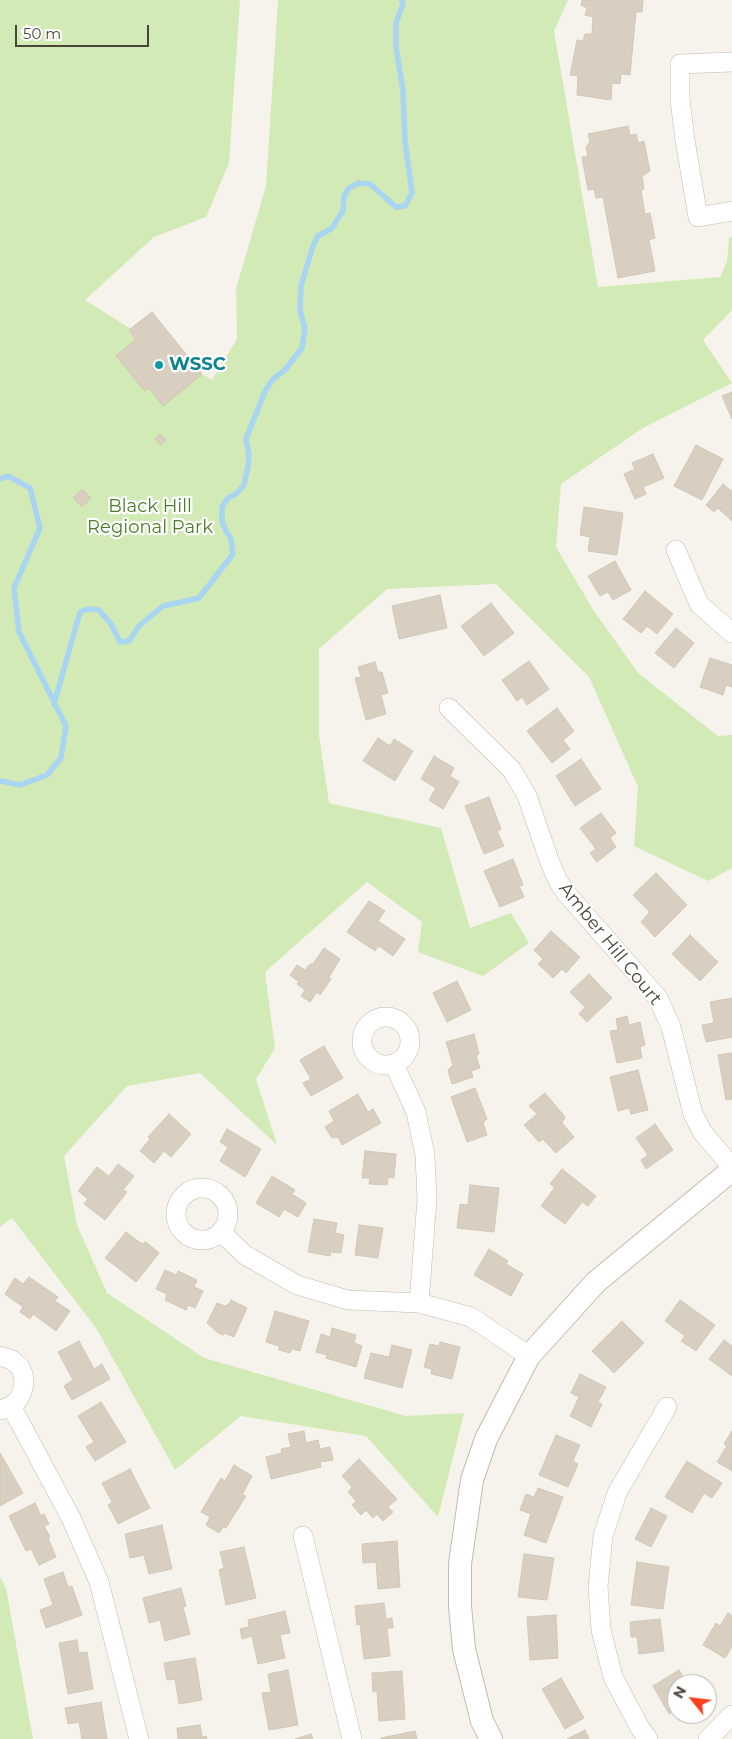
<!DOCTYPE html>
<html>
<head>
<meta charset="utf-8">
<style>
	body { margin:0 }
	#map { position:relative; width:732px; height:1739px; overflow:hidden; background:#f6f3ec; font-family:Montserrat,sans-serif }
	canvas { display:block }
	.north { position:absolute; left:667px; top:1674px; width:50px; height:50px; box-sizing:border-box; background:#fff; border:1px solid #b7b4b0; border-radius:50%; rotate:299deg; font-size:14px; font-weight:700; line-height:20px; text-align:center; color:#4b4439 }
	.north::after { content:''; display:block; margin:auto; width:18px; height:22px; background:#fc3f1d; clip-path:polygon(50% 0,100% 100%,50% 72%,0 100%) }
	.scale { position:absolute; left:15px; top:25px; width:134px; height:22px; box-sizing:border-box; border:2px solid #4b4439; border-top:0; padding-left:6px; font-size:15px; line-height:18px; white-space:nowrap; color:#4b4439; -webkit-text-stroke:4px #fff; paint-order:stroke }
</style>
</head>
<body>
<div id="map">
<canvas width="732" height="1739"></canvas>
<div class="north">N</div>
<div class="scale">50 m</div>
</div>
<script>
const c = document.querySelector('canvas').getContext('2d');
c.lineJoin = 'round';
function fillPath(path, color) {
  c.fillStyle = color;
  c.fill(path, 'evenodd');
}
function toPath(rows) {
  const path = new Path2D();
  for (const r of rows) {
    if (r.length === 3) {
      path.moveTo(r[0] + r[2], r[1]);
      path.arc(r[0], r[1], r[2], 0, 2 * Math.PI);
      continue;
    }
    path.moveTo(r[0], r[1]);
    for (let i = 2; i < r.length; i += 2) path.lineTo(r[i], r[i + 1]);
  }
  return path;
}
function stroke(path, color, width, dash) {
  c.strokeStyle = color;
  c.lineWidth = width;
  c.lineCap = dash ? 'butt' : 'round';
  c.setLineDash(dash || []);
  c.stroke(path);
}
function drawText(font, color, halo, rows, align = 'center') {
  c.font = font + ' Montserrat,sans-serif';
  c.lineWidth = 4.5;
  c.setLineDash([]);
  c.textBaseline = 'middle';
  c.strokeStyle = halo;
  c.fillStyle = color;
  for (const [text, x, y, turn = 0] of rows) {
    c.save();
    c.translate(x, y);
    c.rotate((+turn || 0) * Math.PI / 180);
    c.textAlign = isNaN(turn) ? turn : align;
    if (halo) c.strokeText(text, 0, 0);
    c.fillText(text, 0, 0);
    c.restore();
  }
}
const green = toPath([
	[0,0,240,0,229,163,206,217,154,237,85,300,212,380,237,339,236,289,266,186,278,0,568,0,554,31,598,287,720,277,727,262,729,238,732,236,732,310,703,340,732,383,643,428,561,484,556,547,594,611,638,673,718,736,732,735,732,868,708,881,634,846,638,787,589,677,496,584,387,589,319,649,319,735,329,803,441,828,470,928,511,913,529,943,483,976,418,952,422,922,367,882,265,972,275,1048,256,1079,277,1145,200,1073,127,1086,64,1156,77,1225,107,1293,204,1358,406,1416,464,1413,438,1517,366,1436,241,1416,175,1470,96,1328,12,1218,0,1227],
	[0,1577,6,1588,33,1739,0,1739]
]);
const stream = toPath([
	[0,479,8,476,30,488,40,528,14,588,19,632,66,726,61,758,47,775,20,785,0,781],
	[54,704,80,612,88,609,99,610,111,624,120,642,129,641,139,626,163,606,199,598,233,554,231,539,226,531,222,521,222,507,228,498,236,494,244,485,248,466,249,455,246,439,265,391,273,379,285,370,302,348,305,329,300,310,301,286,313,246,318,236,332,228,343,211,344,196,349,188,359,183,370,184,396,207,405,206,412,193,405,141,403,91,396,47,396,23,403,4,402,0]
]);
const building = toPath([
	[582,0,643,0,642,12,636,12,630,75,621,74,620,84,612,83,611,100,577,95,578,76,570,75,577,40,583,41,585,34,592,34,593,17,585,15,587,8,581,5,582,0],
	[628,126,630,135,636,134,638,143,644,141,650,171,642,176,644,189,641,190,645,214,650,213,655,238,649,240,655,271,618,278,603,197,596,198,594,189,588,190,582,157,588,156,586,147,590,142,588,134,628,126],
	[152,312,202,374,163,406,149,388,145,391,116,356,136,339,129,330,152,312],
	[732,392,732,419,722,396,732,392],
	[160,434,166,440,161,445,155,439,160,434],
	[696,445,723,459,702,500,674,486,696,445],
	[653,454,664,478,643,487,646,494,635,499,624,474,635,469,632,463,653,454],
	[723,484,731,491,732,489,732,521,718,508,714,512,706,505,723,484],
	[82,489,91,498,82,507,73,498,82,489],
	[584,507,623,513,617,555,588,551,590,537,580,535,584,507],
	[615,561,631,590,613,600,608,592,600,596,588,576,615,561],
	[645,591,673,614,657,634,647,626,641,633,623,619,645,591],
	[440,595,447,628,399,639,392,606,440,595],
	[491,603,514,633,484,656,461,626,491,603],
	[676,628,694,643,674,668,655,653,676,628],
	[710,658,732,665,732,687,726,685,723,695,700,687,710,658],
	[529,661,549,689,527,705,522,697,517,701,502,680,529,661],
	[375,662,378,672,382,672,388,693,381,695,386,714,366,720,355,678,361,677,358,667,375,662],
	[557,708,574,731,563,740,570,749,552,763,527,731,557,708],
	[378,738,390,746,394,739,413,751,395,781,363,761,378,738],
	[434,756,454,768,450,776,459,782,443,809,429,800,436,788,421,779,434,756],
	[581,759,601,789,575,806,556,776,581,759],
	[489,797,501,829,497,831,504,846,484,854,465,806,489,797],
	[601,813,616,833,610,838,616,847,597,862,590,853,596,849,580,828,601,813],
	[513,859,523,885,519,886,524,897,500,907,484,871,513,859],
	[656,873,687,905,655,937,641,922,650,912,633,895,656,873],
	[369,901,385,911,378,921,405,939,393,956,379,946,375,951,347,932,369,901],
	[551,931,580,957,566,973,562,969,553,978,538,964,543,959,534,950,551,931],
	[690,935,718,962,700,981,672,954,690,935],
	[324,948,340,959,329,977,331,979,320,995,317,992,310,1002,301,996,305,990,297,984,299,982,290,975,297,965,305,970,310,964,313,964,324,948],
	[589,974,612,998,587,1022,579,1014,585,1007,570,992,589,974],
	[457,981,471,1010,447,1022,433,993,457,981],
	[732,998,732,1037,706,1042,702,1025,714,1023,710,1002,732,998],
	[627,1016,629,1025,640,1022,645,1045,640,1047,642,1058,617,1063,610,1031,618,1030,616,1019,627,1016],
	[474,1034,479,1054,476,1056,480,1068,471,1071,473,1077,452,1084,448,1070,453,1065,446,1042,474,1034],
	[324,1046,343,1078,311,1096,303,1083,311,1079,300,1060,324,1046],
	[732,1053,732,1099,726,1100,718,1055,732,1053],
	[638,1070,648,1110,631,1114,629,1108,618,1111,610,1077,638,1070],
	[475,1088,487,1119,483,1123,487,1135,467,1142,451,1097,475,1088],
	[545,1093,565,1117,562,1123,574,1137,556,1153,543,1139,539,1142,524,1125,537,1114,529,1106,545,1093],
	[358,1094,368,1112,373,1109,381,1123,342,1145,338,1137,332,1138,325,1127,334,1121,329,1111,358,1094],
	[169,1114,191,1134,171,1157,164,1151,154,1163,140,1151,150,1139,148,1137,169,1114],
	[655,1124,673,1150,646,1169,641,1160,648,1155,636,1138,655,1124],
	[227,1129,261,1149,245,1177,220,1161,228,1147,220,1142,227,1129],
	[365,1151,396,1154,394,1178,388,1177,387,1185,369,1184,370,1178,362,1178,365,1151],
	[118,1164,134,1176,123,1190,127,1192,105,1220,84,1204,88,1199,78,1191,97,1167,109,1176,118,1164],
	[562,1169,596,1196,588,1206,582,1202,565,1224,541,1206,555,1187,550,1184,562,1169],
	[272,1176,295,1190,292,1194,306,1203,298,1217,284,1209,279,1217,256,1203,272,1176],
	[470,1185,499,1188,494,1232,457,1228,460,1204,468,1205,470,1185],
	[314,1219,337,1223,335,1233,344,1235,341,1253,331,1252,330,1256,308,1252,314,1219],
	[359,1225,383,1228,378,1258,355,1255,359,1225],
	[126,1232,142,1244,146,1242,159,1253,136,1282,105,1258,126,1232],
	[489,1249,508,1261,506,1264,523,1274,511,1296,474,1275,489,1249],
	[165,1270,176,1275,178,1271,197,1280,194,1287,203,1291,195,1308,188,1305,186,1310,165,1300,167,1294,156,1289,165,1270],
	[29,1277,58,1297,55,1301,70,1311,56,1331,33,1314,30,1319,20,1312,23,1307,5,1294,15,1278,23,1284,29,1277],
	[231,1300,247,1308,234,1337,224,1333,223,1335,218,1333,207,1323,217,1303,225,1306,229,1304,231,1300],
	[680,1300,715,1325,696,1351,681,1341,685,1336,665,1321,680,1300],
	[275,1311,309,1321,300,1351,292,1349,290,1353,279,1350,279,1346,266,1342,275,1311],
	[622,1321,644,1343,614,1373,592,1351,622,1321],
	[332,1328,356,1335,354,1343,362,1346,356,1367,326,1358,327,1355,316,1352,321,1334,330,1337,332,1328],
	[724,1340,732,1346,732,1376,709,1359,724,1340],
	[79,1341,94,1369,102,1364,110,1379,72,1400,64,1386,73,1380,58,1352,79,1341],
	[440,1342,460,1347,452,1379,431,1374,432,1369,424,1367,430,1344,439,1346,440,1342],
	[392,1345,412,1350,402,1388,364,1378,371,1353,389,1357,392,1345],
	[580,1374,606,1387,598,1402,602,1404,591,1427,570,1416,579,1397,571,1393,580,1374],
	[101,1402,126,1442,95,1461,86,1447,94,1442,78,1416,101,1402],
	[304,1431,306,1443,318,1440,320,1449,330,1447,333,1460,320,1462,321,1467,271,1479,266,1457,282,1453,281,1449,291,1447,288,1434,304,1431],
	[732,1431,732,1471,717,1462,727,1446,724,1444,732,1431],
	[556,1435,580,1445,573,1461,578,1464,568,1487,539,1475,556,1435],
	[0,1453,23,1493,0,1506,0,1453],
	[359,1459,397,1499,388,1507,393,1512,383,1521,377,1514,373,1518,366,1510,361,1515,352,1505,356,1501,348,1492,352,1487,342,1476,359,1459],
	[687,1461,722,1483,712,1498,704,1493,692,1513,665,1497,687,1461],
	[234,1465,252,1476,242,1495,246,1496,226,1528,223,1527,219,1533,206,1525,210,1517,201,1512,221,1478,225,1481,234,1465],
	[130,1469,150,1508,118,1524,108,1505,112,1502,102,1483,130,1469],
	[538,1488,563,1497,546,1543,524,1535,531,1514,520,1510,526,1494,534,1497,538,1488],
	[35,1503,41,1516,44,1514,49,1524,44,1526,50,1537,48,1538,56,1557,39,1565,31,1549,26,1551,9,1516,35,1503],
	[651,1508,667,1516,651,1547,635,1539,651,1508],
	[162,1525,172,1569,149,1574,144,1555,130,1558,125,1534,162,1525],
	[397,1541,400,1587,378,1589,376,1562,363,1563,362,1544,397,1541],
	[244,1547,256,1598,226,1605,219,1570,224,1568,220,1552,244,1547],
	[524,1554,554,1558,547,1600,518,1597,524,1554],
	[637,1562,669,1567,663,1609,631,1605,637,1562],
	[63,1572,68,1587,72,1586,82,1615,46,1628,40,1610,53,1605,44,1579,63,1572],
	[181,1588,186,1606,183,1607,190,1634,165,1641,160,1620,149,1623,143,1598,181,1588],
	[384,1603,386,1619,392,1618,393,1628,387,1628,390,1656,364,1659,360,1624,357,1625,355,1606,384,1603],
	[285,1611,290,1633,280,1635,285,1658,258,1664,252,1636,242,1639,240,1629,249,1627,248,1620,285,1611],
	[728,1613,732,1616,732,1646,725,1658,703,1645,716,1623,720,1626,728,1613],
	[556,1615,558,1658,530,1660,527,1617,556,1615],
	[660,1619,664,1651,639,1654,637,1637,631,1637,630,1622,660,1619],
	[77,1640,79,1653,87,1652,93,1689,68,1694,59,1643,77,1640],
	[195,1658,202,1700,179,1704,175,1679,167,1680,164,1663,195,1658],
	[288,1670,298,1725,269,1730,262,1693,271,1692,268,1674,288,1670],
	[679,1670,688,1684,677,1684,677,1709,669,1714,653,1686,679,1670],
	[402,1671,405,1719,379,1721,377,1691,373,1692,372,1673,402,1671],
	[561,1678,584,1718,565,1729,542,1689,561,1678],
	[101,1702,107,1739,82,1739,79,1722,68,1724,65,1708,101,1702],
	[200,1725,202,1737,206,1736,207,1739,178,1739,177,1728,200,1725],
	[585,1730,589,1739,567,1739,585,1730],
	[415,1731,417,1739,381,1739,381,1738,415,1731],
	[311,1734,313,1739,295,1739,311,1734]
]);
const minor = toPath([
	[732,62,680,64,680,100,685,140,698,217,732,211],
	[676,550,699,604,732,633],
	[449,708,512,770,527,796,549,860,558,881,567,894,658,998,671,1027,693,1114,703,1133,732,1167],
	[386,1041,24],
	[394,1064,416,1112,425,1155,427,1199,419,1303],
	[202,1214,26],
	[221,1232,245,1255,297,1285,348,1300,419,1303,471,1317,529,1356],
	[0,1356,12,1360,19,1366,23,1374,24,1383,22,1392,18,1400,11,1406,0,1410],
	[11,1406,71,1518,99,1582,139,1739],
	[303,1536,352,1739],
	[648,1739,640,1728,613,1677,601,1630,598,1586,603,1536,617,1493,667,1407],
	[708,1739,732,1715]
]);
const tertiary = toPath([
	[491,1739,482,1721,464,1649,460,1606,460,1564,472,1480,486,1439,529,1356,596,1282,732,1170]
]);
const markers = [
	[159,365,5,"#0f9aa8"]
];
const cultureNames = [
	["WSSC",169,365]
];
const parkNames = [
	["Black Hill",150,507],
	["Regional Park",150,528]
];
const streetNames = [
	["Amber Hill Court",610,944,51]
];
fillPath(green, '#d2eab5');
stroke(stream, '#a9d4f2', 5.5);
fillPath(building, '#d8cfc1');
stroke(building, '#d3c7b4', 1);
stroke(minor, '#c2bbae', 20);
stroke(tertiary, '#c2bbae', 24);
stroke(minor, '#fff', 19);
stroke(tertiary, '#fff', 22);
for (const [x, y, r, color] of markers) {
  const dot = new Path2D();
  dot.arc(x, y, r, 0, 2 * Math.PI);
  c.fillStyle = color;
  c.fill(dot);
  stroke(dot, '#fff', 2);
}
drawText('bold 18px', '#0d838f', '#fff', cultureNames, 'left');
drawText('18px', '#4a7f2a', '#fff', parkNames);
drawText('18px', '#4b4439', '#fff', streetNames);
</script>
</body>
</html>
